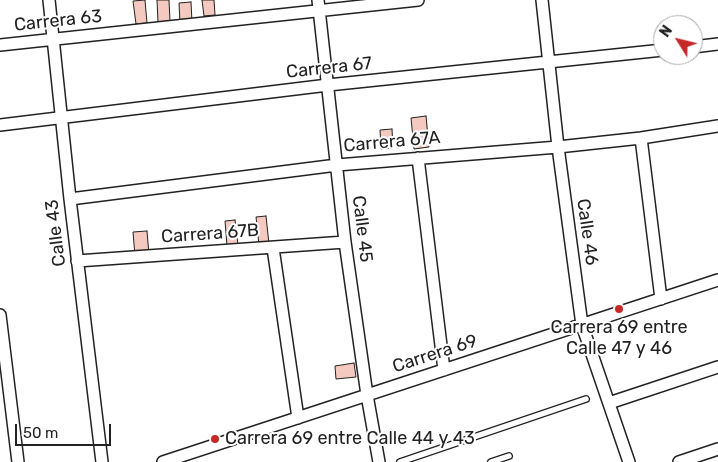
<!DOCTYPE html>
<html>
<head>
<meta charset="utf-8">
<style>
	body { margin:0 }
	#map { position:relative; width:718px; height:462px; overflow:hidden; background:#fff; font-family:Rubik,sans-serif }
	canvas { display:block }
	.north { position:absolute; left:653px; top:15px; width:50px; height:50px; box-sizing:border-box; background:#fff; border:1px solid #a7a7a7; border-radius:50%; rotate:306deg; font-size:14px; font-weight:700; line-height:20px; text-align:center; color:#222 }
	.north::after { content:''; display:block; margin:auto; width:18px; height:22px; background:#c62828; clip-path:polygon(50% 0,100% 100%,50% 72%,0 100%) }
	.scale { position:absolute; left:15px; top:424px; width:96px; height:22px; box-sizing:border-box; border:2px solid #222; border-top:0; padding-left:6px; font-size:15px; line-height:18px; white-space:nowrap; color:#222; -webkit-text-stroke:4px #fff; paint-order:stroke }
</style>
</head>
<body>
<div id="map">
<canvas width="718" height="462"></canvas>
<div class="north">N</div>
<div class="scale">50 m</div>
</div>
<script>
const c = document.querySelector('canvas').getContext('2d');
c.lineJoin = 'round';
function fillPath(path, color) {
  c.fillStyle = color;
  c.fill(path, 'evenodd');
}
function toPath(rows) {
  const path = new Path2D();
  for (const r of rows) {
    path.moveTo(r[0], r[1]);
    for (let i = 2; i < r.length; i += 2) path.lineTo(r[i], r[i + 1]);
  }
  return path;
}
function stroke(path, color, width, dash) {
  c.strokeStyle = color;
  c.lineWidth = width;
  c.lineCap = dash ? 'butt' : 'round';
  c.setLineDash(dash || []);
  c.stroke(path);
}
function drawText(font, color, halo, rows, align = 'center') {
  c.font = font + ' Rubik,sans-serif';
  c.lineWidth = 4;
  c.setLineDash([]);
  c.textBaseline = 'middle';
  c.strokeStyle = halo;
  c.fillStyle = color;
  for (const [text, x, y, turn = 0] of rows) {
    c.save();
    c.translate(x, y);
    c.rotate((+turn || 0) * Math.PI / 180);
    c.textAlign = isNaN(turn) ? turn : align;
    if (halo) c.strokeText(text, 0, 0);
    c.fillText(text, 0, 0);
    c.restore();
  }
}
const building = toPath([
	[145,0,147,23,136,24,133,1,145,0],
	[157,0,169,0,170,21,158,22,157,0],
	[202,0,214,0,215,15,204,16,202,0],
	[191,2,192,22,180,23,179,3,191,2],
	[426,116,429,147,414,149,411,118,426,116],
	[392,129,393,148,381,149,380,130,392,129],
	[266,216,269,244,259,245,256,217,266,216],
	[235,220,238,245,227,246,225,221,235,220],
	[147,231,149,255,135,256,133,232,147,231],
	[354,363,356,377,336,379,335,366,354,363]
]);
const service = toPath([
	[400,462,586,399],
	[491,462,509,456]
]);
const minor = toPath([
	[49,0,70,199,102,462],
	[318,0,345,242,367,395,379,462],
	[542,0,558,147,582,325,629,462],
	[0,45,418,0],
	[693,47,718,44],
	[0,125,328,85,663,50],
	[641,138,661,299],
	[418,158,444,370],
	[70,199,337,165,558,147,641,138,718,126],
	[273,248,298,418],
	[77,261,345,242],
	[0,315,18,462],
	[609,403,718,367],
	[163,462,718,280],
	[679,462,718,449]
]);
const markers = [
	[619,309,5,"#c62828"],
	[215,439,5,"#c62828"]
];
const streetNames = [
	["Carrera 63",58,21,-6],
	["Carrera 67",329,68,-6],
	["Carrera 67A",392,142,-5],
	["Calle 45",362,229,83],
	["Calle 46",587,232,82],
	["Calle 43",56,233,-97],
	["Carrera 67B",210,234,-4],
	["Carrera 69",435,354,-18]
];
const poiNames = [
	["Carrera 69 entre",619,328],
	["Calle 47 y 46",619,349],
	["Carrera 69 entre Calle 44 y 43",225,439,"left"]
];
fillPath(building, '#f3c9c0');
stroke(building, '#222', 1);
stroke(service, '#222', 8);
stroke(minor, '#222', 14);
stroke(service, '#fff', 5.5);
stroke(minor, '#fff', 11);
for (const [x, y, r, color] of markers) {
  const dot = new Path2D();
  dot.arc(x, y, r, 0, 2 * Math.PI);
  c.fillStyle = color;
  c.fill(dot);
  stroke(dot, '#fff', 2);
}
drawText('18px', '#222', '#fff', streetNames);
drawText('18px', '#222', '#fff', poiNames);
</script>
</body>
</html>
